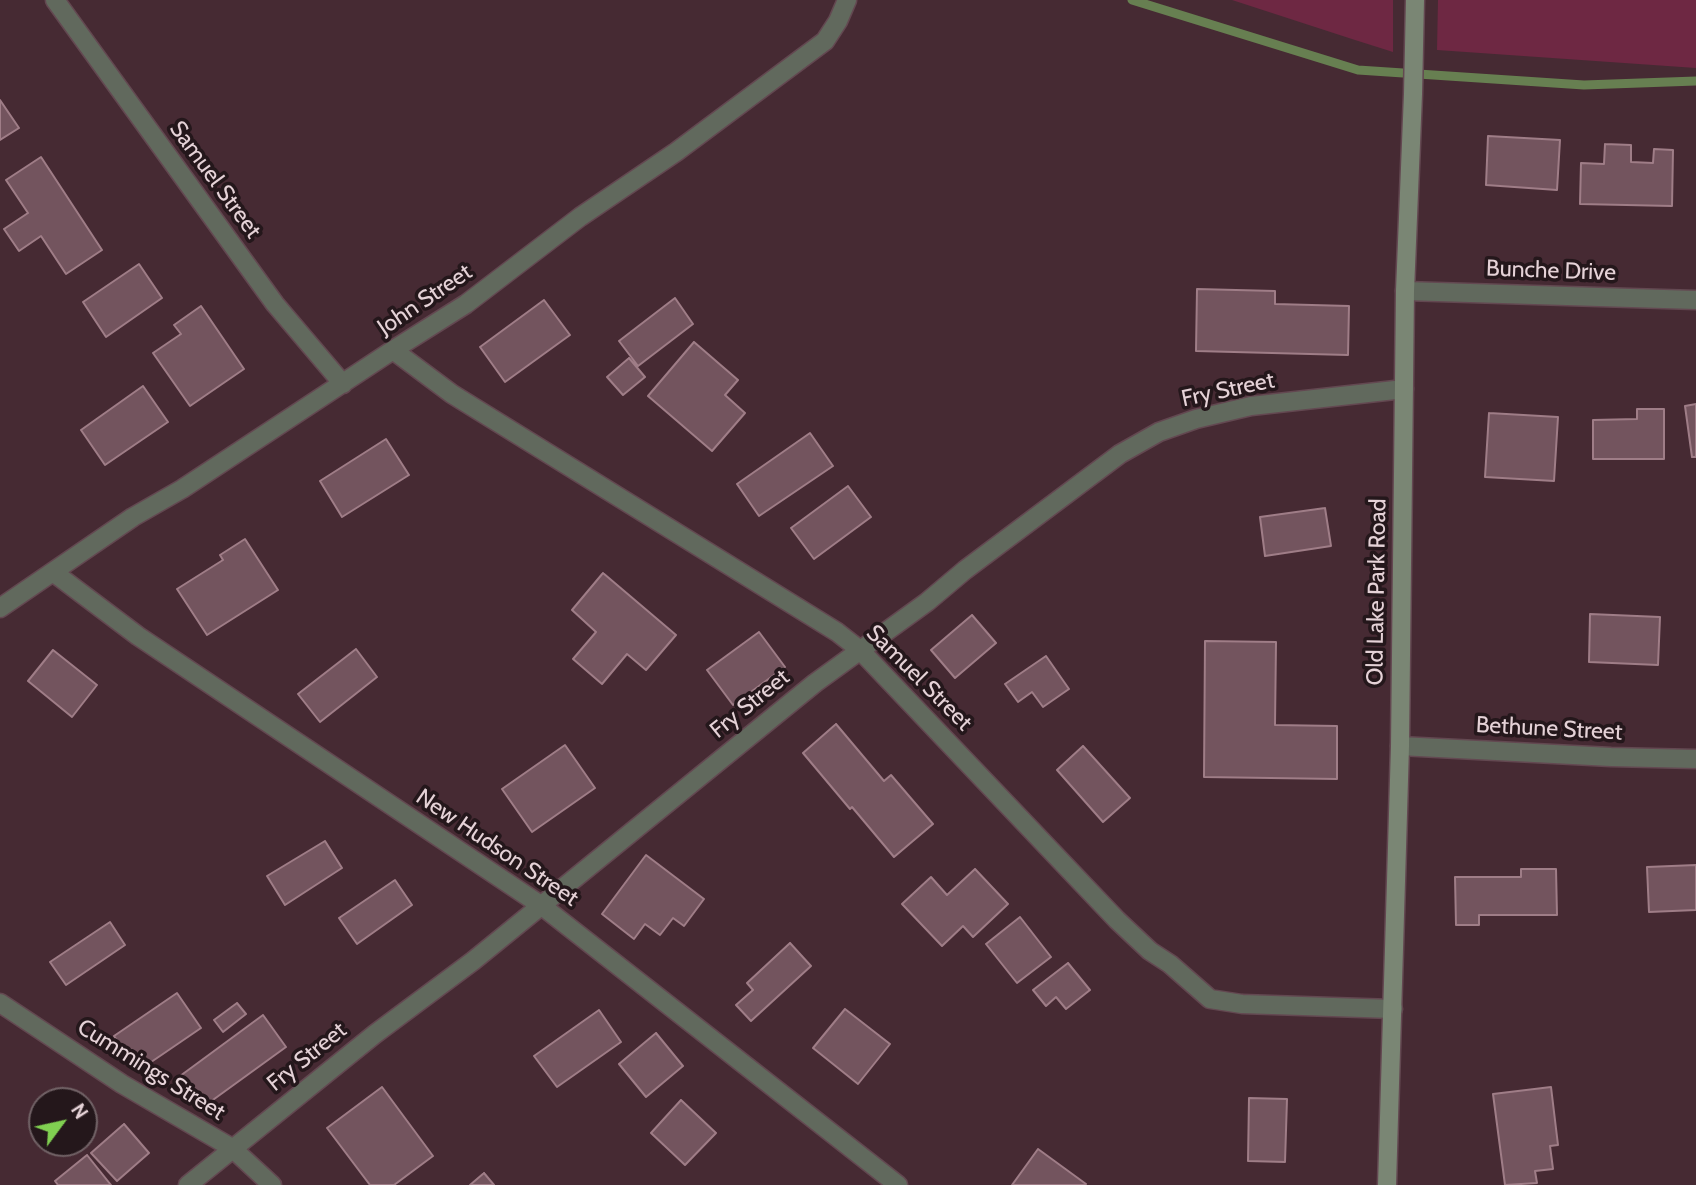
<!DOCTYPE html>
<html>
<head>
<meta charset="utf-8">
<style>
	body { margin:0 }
	#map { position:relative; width:1696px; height:1185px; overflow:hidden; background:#462a33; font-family:Cabin,sans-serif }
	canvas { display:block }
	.north { position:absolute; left:28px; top:1087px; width:70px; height:70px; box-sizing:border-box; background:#24171b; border:2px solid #716266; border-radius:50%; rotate:57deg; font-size:19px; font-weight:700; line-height:28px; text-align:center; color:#e5d2d7 }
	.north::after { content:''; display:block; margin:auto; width:24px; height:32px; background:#80d051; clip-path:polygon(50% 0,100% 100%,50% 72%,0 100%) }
</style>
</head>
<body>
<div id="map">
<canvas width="1696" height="1185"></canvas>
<div class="north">N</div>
</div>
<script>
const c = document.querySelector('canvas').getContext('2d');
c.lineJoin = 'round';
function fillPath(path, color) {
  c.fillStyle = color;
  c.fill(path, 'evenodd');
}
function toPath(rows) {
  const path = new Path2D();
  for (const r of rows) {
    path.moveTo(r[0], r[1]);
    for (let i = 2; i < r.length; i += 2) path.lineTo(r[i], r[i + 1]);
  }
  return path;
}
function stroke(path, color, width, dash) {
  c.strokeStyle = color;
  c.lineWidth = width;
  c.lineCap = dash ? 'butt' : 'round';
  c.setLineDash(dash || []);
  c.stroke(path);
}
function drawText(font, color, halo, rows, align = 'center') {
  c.font = font + ' Cabin,sans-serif';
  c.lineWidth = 7;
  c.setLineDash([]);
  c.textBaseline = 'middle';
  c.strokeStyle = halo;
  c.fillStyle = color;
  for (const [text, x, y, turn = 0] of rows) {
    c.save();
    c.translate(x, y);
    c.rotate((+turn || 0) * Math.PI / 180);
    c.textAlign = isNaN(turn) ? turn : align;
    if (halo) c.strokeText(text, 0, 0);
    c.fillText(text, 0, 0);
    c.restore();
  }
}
const green = toPath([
	[1232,0,1393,0,1393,52,1355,40],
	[1438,0,1696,0,1696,68,1437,50]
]);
const stream = toPath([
	[1132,0,1358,70,1584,85,1696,81]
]);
const building = toPath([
	[0,100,19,128,0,140,0,100],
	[1488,136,1560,140,1557,190,1486,185,1488,136],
	[1605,144,1631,145,1631,162,1653,163,1654,149,1673,150,1672,206,1580,204,1581,163,1604,164,1605,144],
	[41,157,102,250,66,274,41,236,19,251,4,229,28,213,6,180,41,157],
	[139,264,162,298,106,337,83,302,139,264],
	[1197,289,1275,291,1275,304,1349,306,1348,355,1196,351,1197,289],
	[675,298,693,324,638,366,619,341,675,298],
	[544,300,570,335,505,382,480,347,544,300],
	[201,306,244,369,190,406,153,353,181,334,174,325,201,306],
	[694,342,738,380,725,395,745,413,712,451,648,396,694,342],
	[629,358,645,377,623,395,607,377,629,358],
	[143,386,168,422,105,465,81,430,143,386],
	[1696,404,1696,457,1692,457,1685,406,1696,404],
	[1637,409,1664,409,1664,459,1593,459,1593,420,1637,419,1637,409],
	[1489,413,1558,417,1554,481,1485,477,1489,413],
	[810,433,833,466,759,516,737,484,810,433],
	[386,439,409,475,342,517,320,481,386,439],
	[848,486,871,517,814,559,791,528,848,486],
	[1325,508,1331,546,1265,556,1260,517,1325,508],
	[245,539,278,590,207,635,177,589,223,560,220,555,245,539],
	[603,573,676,635,646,670,627,654,602,684,573,659,596,632,572,610,603,573],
	[1590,614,1660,617,1658,665,1589,662,1590,614],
	[972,615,996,643,955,678,931,650,972,615],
	[759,632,785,667,733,705,707,670,759,632],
	[1205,641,1276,642,1275,725,1337,726,1337,779,1204,777,1205,641],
	[356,649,377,677,320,722,298,694,356,649],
	[53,650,97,685,72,717,28,681,53,650],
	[1046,656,1069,689,1043,707,1032,692,1018,702,1005,684,1046,656],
	[836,724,884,781,891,775,933,824,894,857,852,807,850,809,803,753,836,724],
	[565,745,595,788,532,832,502,789,565,745],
	[1083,746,1130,798,1103,822,1057,770,1083,746],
	[325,841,342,868,285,905,267,876,325,841],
	[646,855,704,899,684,926,673,918,660,935,645,924,634,939,602,914,646,855],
	[1696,865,1696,910,1649,912,1647,867,1696,865],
	[975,869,1008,904,973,937,963,926,942,946,902,904,931,877,947,895,975,869],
	[1521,869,1556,869,1557,915,1479,915,1479,925,1456,925,1455,877,1521,877,1521,869],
	[395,880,412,905,357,944,339,918,395,880],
	[1020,917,1051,957,1017,983,986,944,1020,917],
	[110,922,125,945,66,985,50,962,110,922],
	[790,943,811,966,751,1021,736,1005,753,990,747,983,790,943],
	[1068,963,1090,990,1066,1009,1056,997,1046,1006,1033,990,1068,963],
	[177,993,201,1028,138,1071,114,1036,177,993],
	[237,1003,246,1014,223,1032,214,1020,237,1003],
	[845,1009,890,1044,858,1084,813,1048,845,1009],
	[599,1010,621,1042,557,1087,534,1056,599,1010],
	[263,1015,286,1047,199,1110,176,1079,263,1015],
	[656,1033,683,1066,646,1097,619,1064,656,1033],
	[382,1087,433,1156,394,1185,370,1185,327,1128,382,1087],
	[1551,1087,1558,1145,1550,1146,1553,1169,1535,1171,1537,1183,1505,1185,1493,1094,1551,1087],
	[1249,1098,1287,1099,1285,1162,1248,1161,1249,1098],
	[681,1100,716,1133,685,1165,651,1133,681,1100],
	[124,1124,149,1153,117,1181,91,1153,124,1124],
	[1038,1149,1086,1184,1085,1185,1012,1185,1038,1149],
	[87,1155,111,1185,58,1185,55,1181,87,1155],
	[484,1173,494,1185,470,1185,484,1173]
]);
const street = toPath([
	[55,0,275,304,343,384],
	[1405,291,1696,300],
	[393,350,452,394,837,632,860,650,1117,920,1150,951,1170,964,1210,999,1242,1004,1393,1009],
	[53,572,138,636,542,906,898,1185],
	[0,608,133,517,182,489,393,350,466,304,580,217,676,152,825,41,838,21,847,0],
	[1400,746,1611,757,1696,759],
	[0,1003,122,1084,232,1148,272,1185],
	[188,1185,375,1034,473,961,815,683,927,602,965,570,1120,454,1159,432,1196,419,1251,406,1404,389]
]);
const secondary = toPath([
	[1387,1185,1400,746,1405,291,1413,94,1415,0]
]);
const streetNames = [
	["Samuel Street",215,180,54],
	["Bunche Drive",1551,271,2],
	["John Street",425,300,-34],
	["Fry Street",1228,390,-12],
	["Old Lake Park Road",1377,592,-89],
	["Samuel Street",919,678,45],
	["Fry Street",750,704,-39],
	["Bethune Street",1549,729,3],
	["New Hudson Street",497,848,34],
	["Fry Street",307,1057,-39],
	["Cummings Street",151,1070,32]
];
fillPath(green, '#6e2843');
stroke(stream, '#677f51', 9);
fillPath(building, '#73545e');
stroke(building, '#9f7d87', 2);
stroke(street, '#634851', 21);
stroke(secondary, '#634851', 21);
stroke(street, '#61695d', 18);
stroke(secondary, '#7a8674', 18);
drawText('23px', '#e5d2d7', '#24171b', streetNames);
</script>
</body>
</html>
